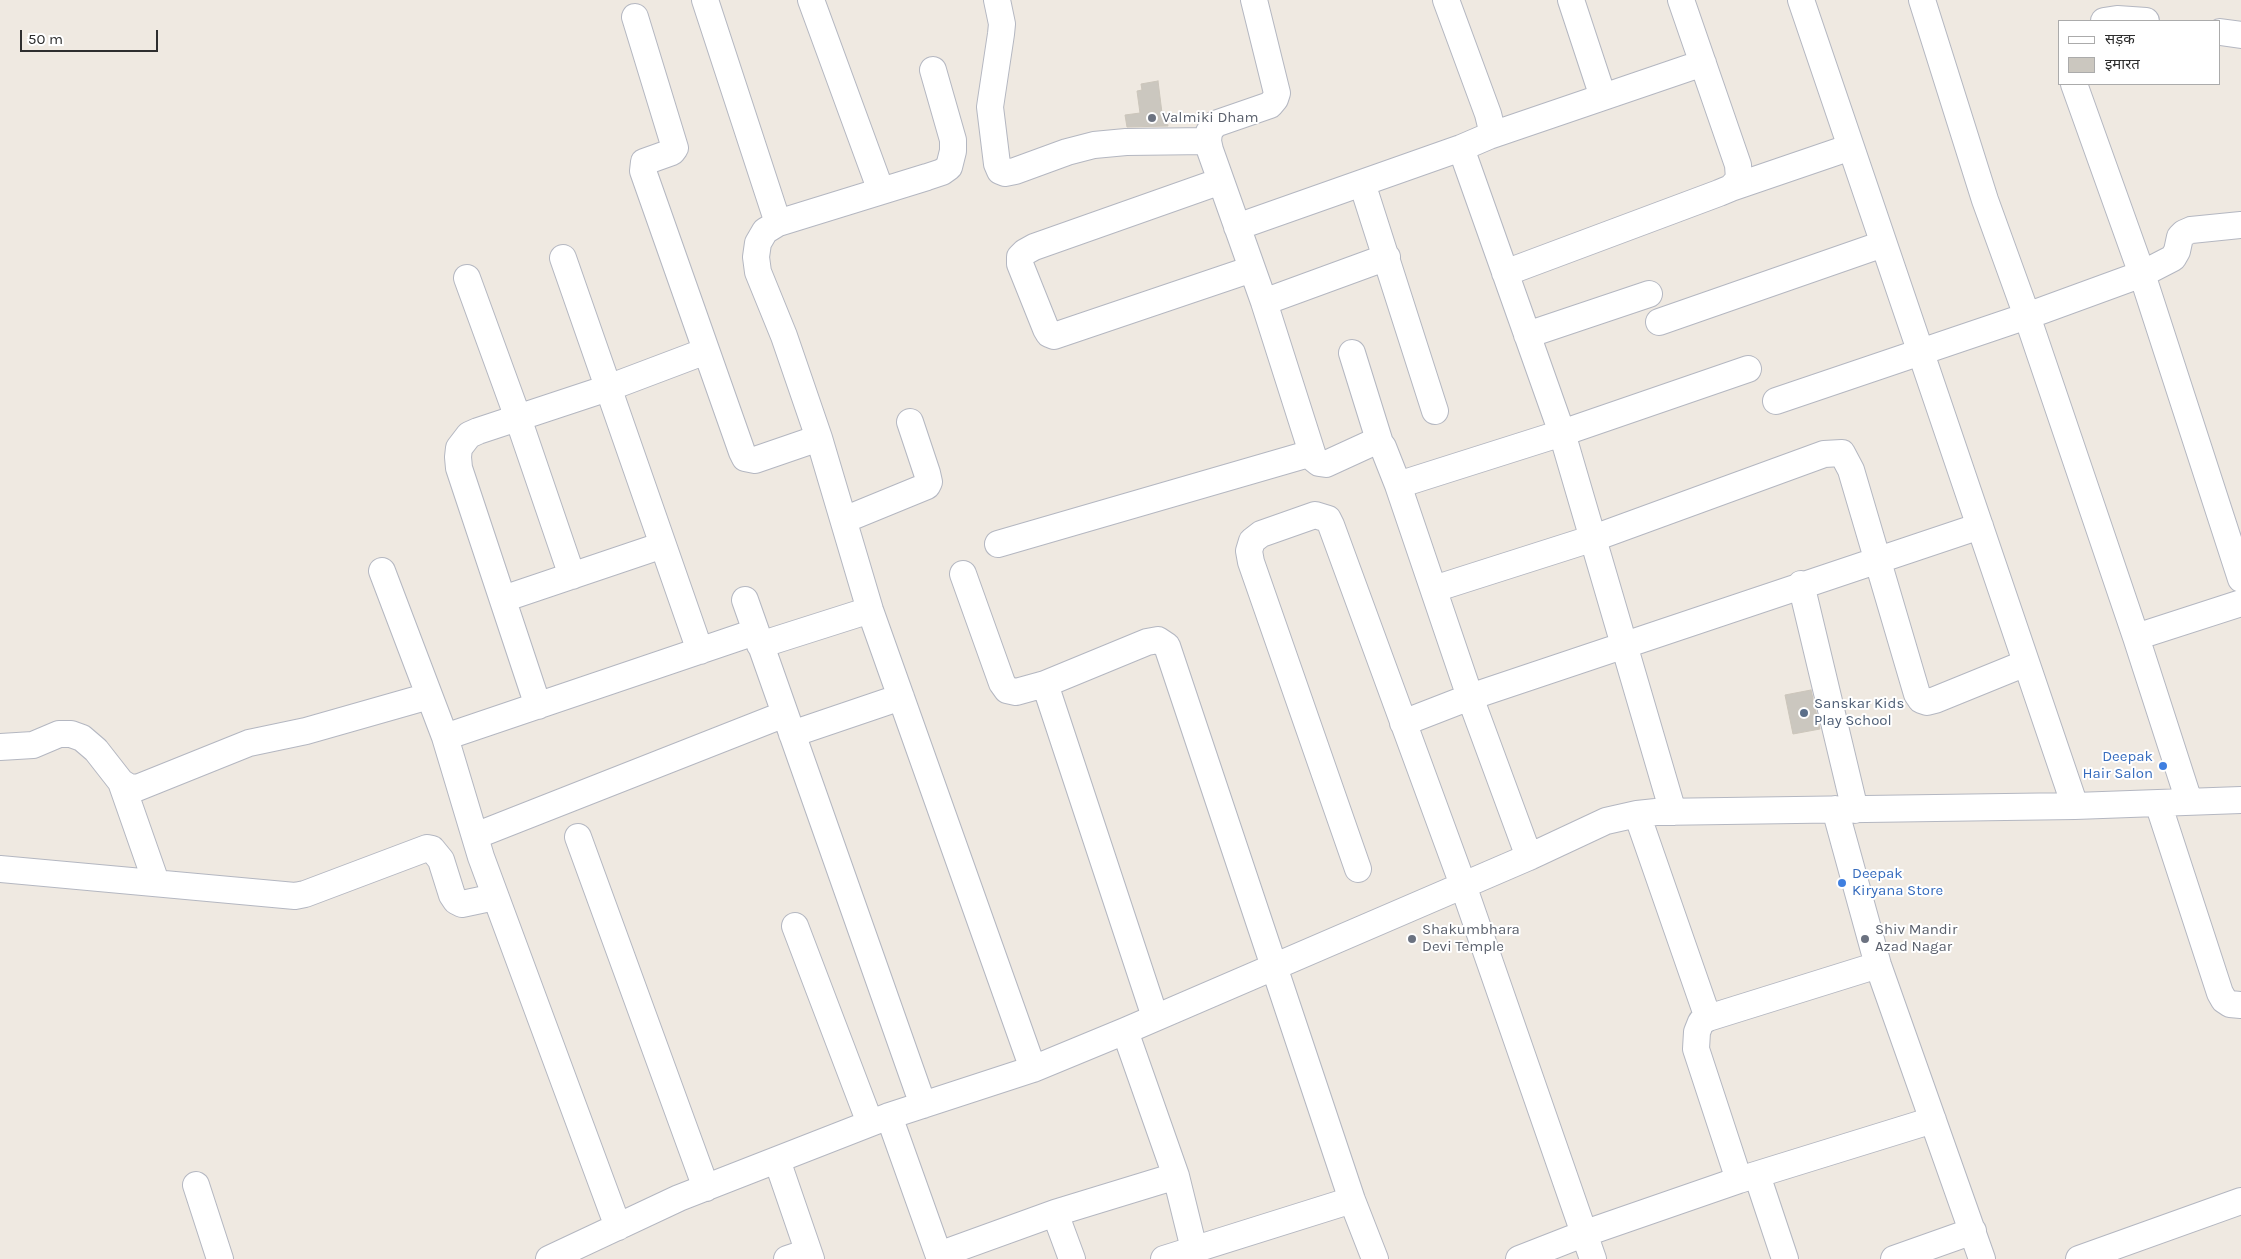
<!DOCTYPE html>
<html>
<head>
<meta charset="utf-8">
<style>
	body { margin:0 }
	#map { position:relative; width:2241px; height:1259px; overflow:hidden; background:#efe9e1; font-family:Karla,"Noto Sans Devanagari",sans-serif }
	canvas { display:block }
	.legend { position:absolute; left:2058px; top:20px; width:162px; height:65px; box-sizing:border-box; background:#fff; border:1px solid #ababab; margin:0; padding:6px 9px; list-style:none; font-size:15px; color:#2e2e2e }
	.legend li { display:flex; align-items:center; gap:10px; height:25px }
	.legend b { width:25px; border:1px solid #ababab }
	.scale { position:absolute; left:20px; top:30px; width:138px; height:22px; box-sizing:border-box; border:2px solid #2e2e2e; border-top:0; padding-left:6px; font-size:15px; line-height:18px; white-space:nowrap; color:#2e2e2e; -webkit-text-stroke:4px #fff; paint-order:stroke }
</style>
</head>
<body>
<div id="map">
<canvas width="2241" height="1259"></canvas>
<ul class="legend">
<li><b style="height:6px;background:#fff"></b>सड़क</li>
<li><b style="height:14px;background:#cbc7bf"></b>इमारत</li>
</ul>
<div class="scale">50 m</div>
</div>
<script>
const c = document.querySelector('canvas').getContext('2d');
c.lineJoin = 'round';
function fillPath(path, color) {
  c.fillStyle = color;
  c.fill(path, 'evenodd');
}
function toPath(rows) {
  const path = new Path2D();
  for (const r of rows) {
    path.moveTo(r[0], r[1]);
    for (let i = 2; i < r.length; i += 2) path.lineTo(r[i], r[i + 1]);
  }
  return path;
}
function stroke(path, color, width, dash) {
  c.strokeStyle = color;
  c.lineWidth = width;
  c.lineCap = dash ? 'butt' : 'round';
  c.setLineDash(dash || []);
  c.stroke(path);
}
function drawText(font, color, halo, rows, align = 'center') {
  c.font = font + ' Karla,sans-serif';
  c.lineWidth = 4;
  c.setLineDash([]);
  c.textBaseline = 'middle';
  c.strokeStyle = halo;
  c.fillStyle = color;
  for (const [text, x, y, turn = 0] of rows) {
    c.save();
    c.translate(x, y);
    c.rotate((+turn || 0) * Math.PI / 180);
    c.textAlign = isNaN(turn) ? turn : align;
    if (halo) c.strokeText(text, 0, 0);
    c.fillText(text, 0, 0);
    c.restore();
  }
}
const building = toPath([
	[1158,81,1162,113,1166,113,1168,126,1127,127,1125,115,1140,113,1137,91,1142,90,1141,84,1158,81],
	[1811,690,1820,729,1793,734,1785,695,1811,690]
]);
const minor = toPath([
	[705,0,778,223],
	[811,0,881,191],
	[997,0,1002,24,1001,34,990,107,997,164,1000,171,1005,173,1015,171,1067,152,1094,145,1126,142,1208,141],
	[1254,0,1277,93,1275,99,1270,105,1215,124,1209,132,1208,141,1210,150,1264,302,1314,459,1319,463,1326,464,1374,442,1380,443,1383,447,1398,485,1470,697,1529,857],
	[1571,0,1603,97],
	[1801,0,2075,806],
	[1922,0,1985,200,2027,316,2136,637,2189,801],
	[635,17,675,148,672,152,644,162,643,171,742,452,745,458,755,460,819,438],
	[2104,21,2117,19,2146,21],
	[2220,32,2241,35],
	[933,70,953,140,953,151,949,167,942,172,927,177,778,223,765,231,758,243,756,257,758,272,784,336,819,438,870,610,1033,1069],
	[1489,136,1703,63],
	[1221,181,1034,247,1025,252,1020,257,1020,264,1046,329,1049,334,1054,336,1252,269],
	[1362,183,1435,411],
	[1731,188,1851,147],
	[2241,225,2191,230,2184,233,2180,237,2177,251,2173,258,2142,274,2241,579],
	[1237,227,1461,148,1489,136,1491,126,1488,114,1446,0],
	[563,258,700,651],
	[1505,273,1719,193,1731,188,1739,179,1738,165,1681,0],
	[467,278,518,418,572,576],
	[1264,302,1387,257],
	[1659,322,1883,244],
	[1527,335,1649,294],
	[1352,353,1380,443],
	[1776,401,2027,316,2142,274,2074,84],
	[1398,485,1562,433,1461,148],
	[844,520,927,486,929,482,927,473,910,422],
	[998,544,1312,453],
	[382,571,445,737,481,857,618,1227],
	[963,574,1002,683,1007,690,1016,692,1045,684,1155,1017],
	[1801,584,1855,810],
	[1434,589,1594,538,1824,454,1842,453,1851,470,1917,694,1921,700,1927,702,1935,700,2026,663],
	[503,599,663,545],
	[745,600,923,1105],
	[2136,637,2241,603],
	[760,645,870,610],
	[1045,684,1147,642,1158,640,1167,646,1352,1200,1375,1259],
	[538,706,459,468,458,457,459,448,469,435,478,431,608,388,706,351],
	[1403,723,1470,697,1980,526],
	[792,734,901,697],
	[445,737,755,632],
	[0,747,33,745,59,734,71,734,82,738,96,750,121,782,129,787,137,788,249,743,306,731,429,696],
	[121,782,156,882],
	[2158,803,2220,993,2224,1000,2230,1004,2241,1005],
	[1835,809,1878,965,1982,1259],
	[1673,812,1562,433,1748,369],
	[1637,814,1708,1018],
	[475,836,785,714],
	[578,837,706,1188],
	[0,869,295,896,305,894,427,848,432,849,441,860,452,895,456,901,462,904,495,897],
	[1358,869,1251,562,1249,551,1252,541,1261,534,1315,515,1328,519,1331,525,1463,885,1593,1259],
	[795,926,870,1123],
	[1125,1031,1176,1176,1194,1249],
	[889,1116,940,1259],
	[777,1160,811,1259],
	[1757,1175,1785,1259],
	[1739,1180,1696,1049,1697,1032,1701,1022,1708,1018,1878,965],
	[196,1185,220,1259],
	[1055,1213,1072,1259],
	[939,1255,1055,1213,1176,1176],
	[549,1259,679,1198,889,1116,1033,1069,1125,1031,1529,857,1606,821,1637,814,1656,812,2075,806,2241,800],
	[787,1259,808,1252],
	[1164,1259,1352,1200],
	[1519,1259,1583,1234,1739,1180,1933,1120],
	[1894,1259,1973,1231],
	[2079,1259,2241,1201]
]);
const markers = [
	[1152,118,5,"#6b7280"],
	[1804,713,5,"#5c6f8a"],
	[2163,766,5,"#3f7fe0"],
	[1842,883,5,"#3f7fe0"],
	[1412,939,5,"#6b7280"],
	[1865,939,5,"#6b7280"]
];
const worshipNames = [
	["Valmiki Dham",1162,118],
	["Shakumbhara",1422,930],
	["Devi Temple",1422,947],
	["Shiv Mandir",1875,930],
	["Azad Nagar",1875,947]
];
const serviceNames = [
	["Sanskar Kids",1814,704],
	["Play School",1814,721]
];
const shopNames = [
	["Deepak",2153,757],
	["Hair Salon",2153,774],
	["Deepak",1852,874,"left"],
	["Kiryana Store",1852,891,"left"]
];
fillPath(building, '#cbc7bf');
stroke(building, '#cbc5ba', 1);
stroke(minor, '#b4b7c1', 28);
stroke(minor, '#fff', 26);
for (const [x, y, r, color] of markers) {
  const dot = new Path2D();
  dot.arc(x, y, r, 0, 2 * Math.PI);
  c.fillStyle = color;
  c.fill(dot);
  stroke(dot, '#fff', 2);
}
drawText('15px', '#5b616d', '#fff', worshipNames, 'left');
drawText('15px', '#4e5e75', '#fff', serviceNames, 'left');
drawText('15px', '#366cbe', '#fff', shopNames, 'right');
</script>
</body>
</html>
